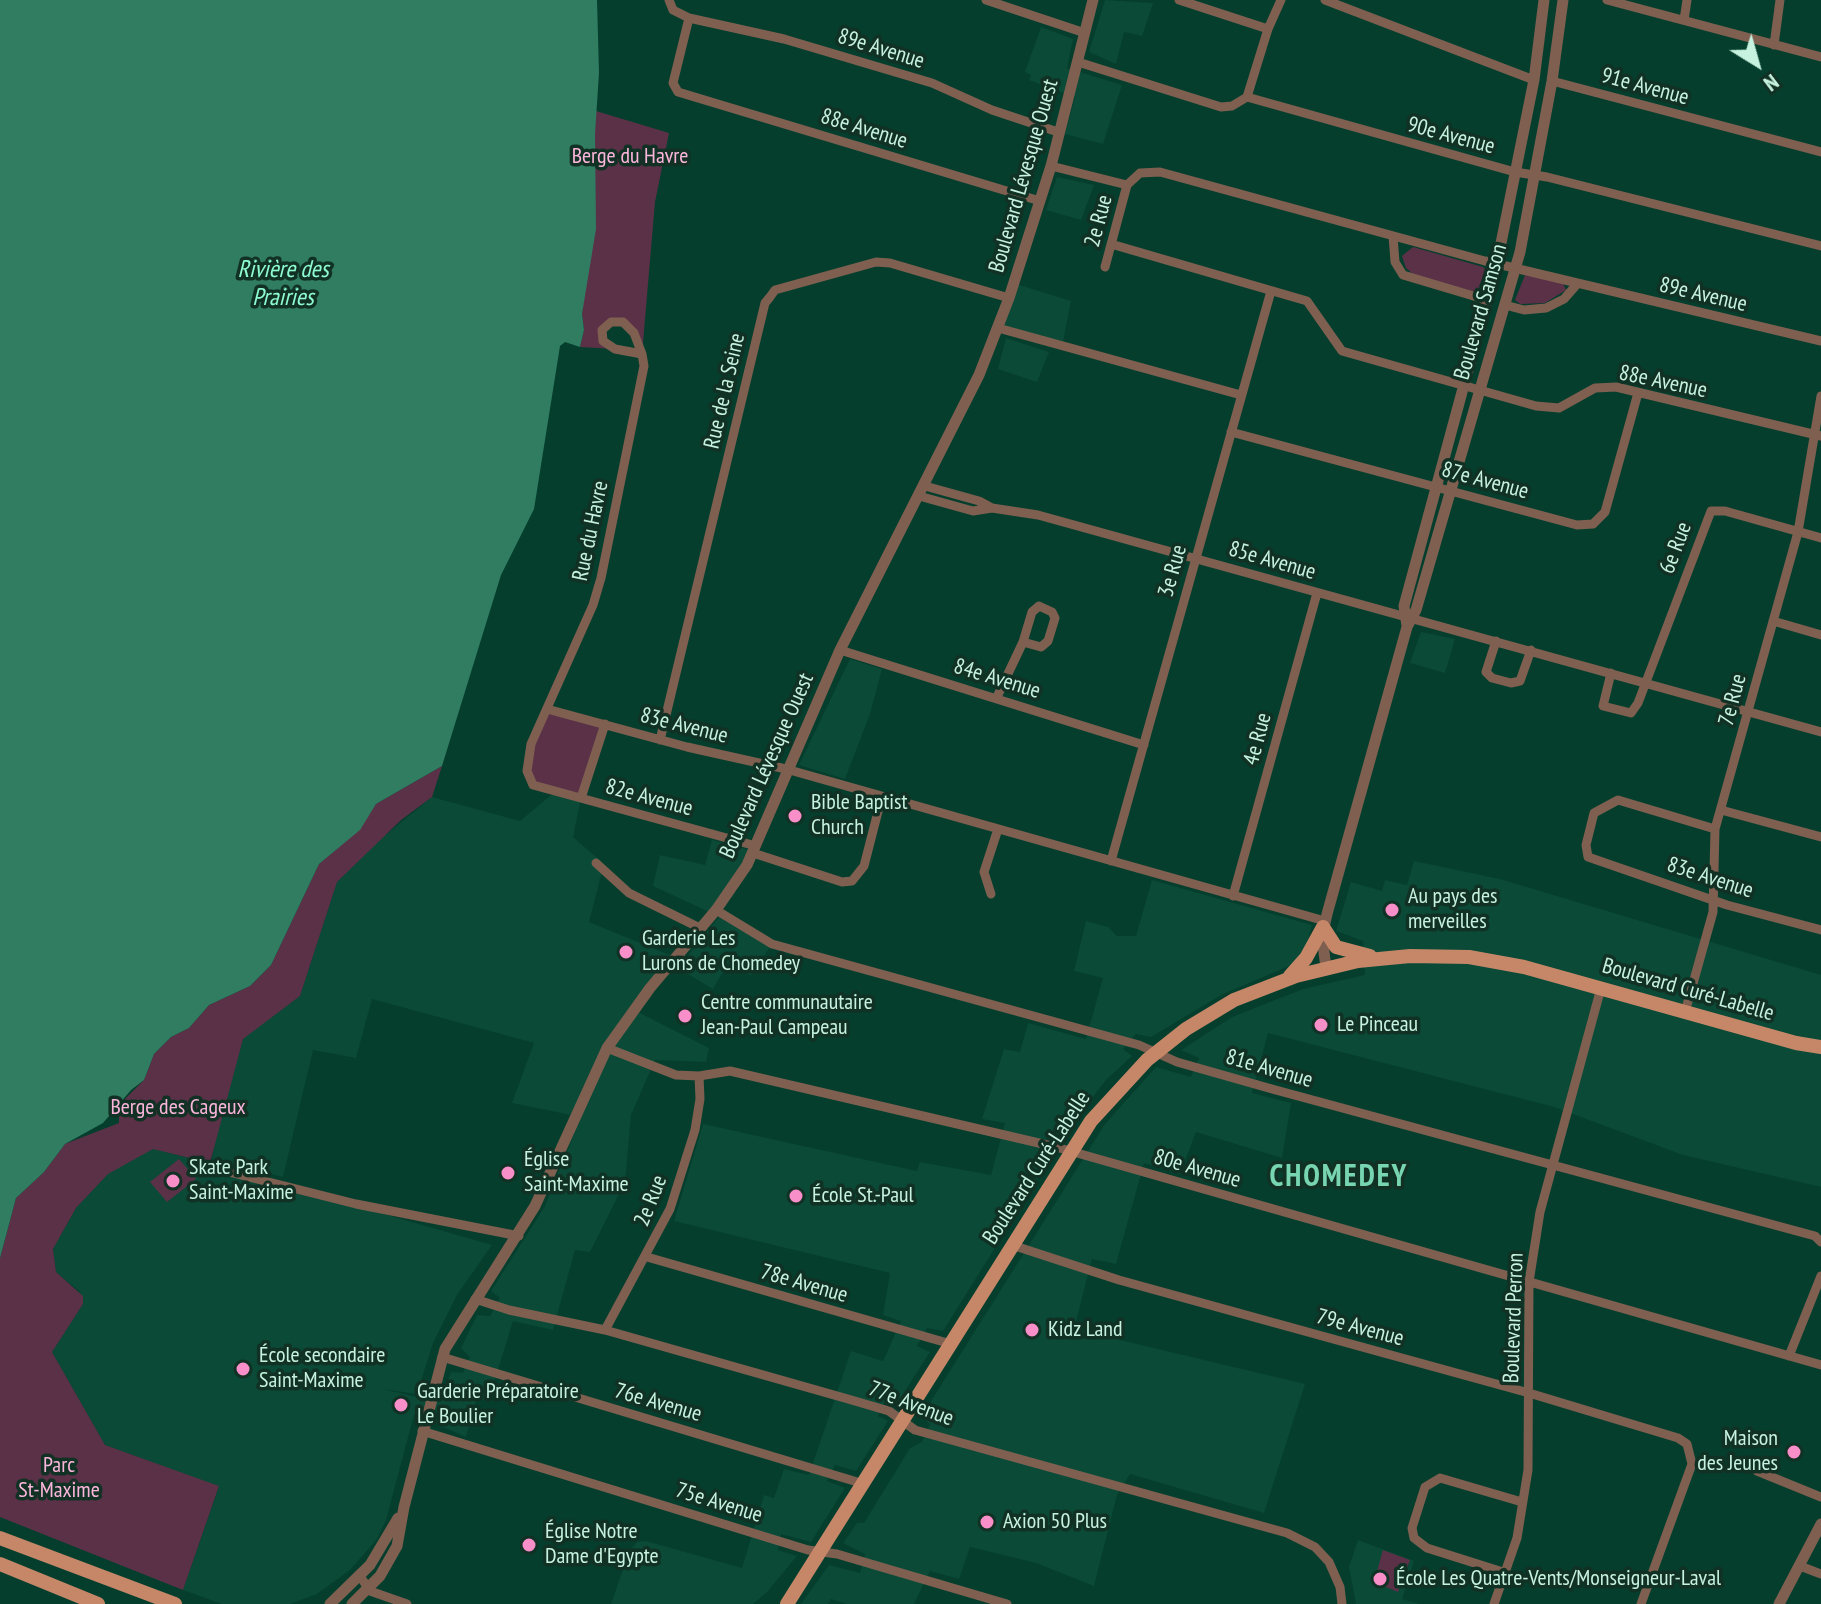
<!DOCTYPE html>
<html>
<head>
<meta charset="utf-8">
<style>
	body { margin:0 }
	#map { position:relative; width:1821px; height:1604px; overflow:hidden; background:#053e2d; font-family:"PT Sans Narrow",sans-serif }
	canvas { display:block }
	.north { position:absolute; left:1717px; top:24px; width:80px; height:80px; -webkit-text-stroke:6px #123125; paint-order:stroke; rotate:143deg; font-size:22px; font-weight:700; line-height:32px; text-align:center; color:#c6f2df }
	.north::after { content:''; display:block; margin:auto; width:28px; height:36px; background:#c6f2df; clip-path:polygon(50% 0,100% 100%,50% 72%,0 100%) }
</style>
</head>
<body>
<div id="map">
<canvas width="1821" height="1604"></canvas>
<div class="north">N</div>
</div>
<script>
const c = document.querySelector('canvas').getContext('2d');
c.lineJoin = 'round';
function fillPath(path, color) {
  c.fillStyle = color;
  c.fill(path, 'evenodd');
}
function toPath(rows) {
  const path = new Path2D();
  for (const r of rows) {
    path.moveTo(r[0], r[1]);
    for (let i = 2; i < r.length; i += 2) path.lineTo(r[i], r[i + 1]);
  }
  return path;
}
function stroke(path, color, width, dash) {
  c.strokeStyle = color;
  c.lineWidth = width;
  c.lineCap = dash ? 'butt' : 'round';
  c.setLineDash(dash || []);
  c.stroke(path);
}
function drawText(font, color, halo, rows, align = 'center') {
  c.font = font + ' "PT Sans Narrow",sans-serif';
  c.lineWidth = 7;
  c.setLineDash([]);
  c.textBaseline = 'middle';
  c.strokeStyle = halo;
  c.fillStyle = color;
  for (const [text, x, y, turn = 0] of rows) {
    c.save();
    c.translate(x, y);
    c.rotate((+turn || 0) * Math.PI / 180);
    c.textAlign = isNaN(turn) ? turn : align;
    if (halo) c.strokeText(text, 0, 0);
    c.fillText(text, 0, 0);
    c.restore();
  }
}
const built = toPath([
	[1105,0,1153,3,1142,36,1124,32,1116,64,1089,52],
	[1041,27,1073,39,1067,68,1122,85,1103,144,1065,134,1075,97,1029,80,1031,75,1025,72],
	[1057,177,1094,185,1081,220,1046,210],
	[1013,283,1071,301,1062,347,998,328],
	[1006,338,1049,352,1037,382,998,369],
	[1421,632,1455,639,1445,673,1410,663],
	[850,659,882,669,870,714,845,779,799,765],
	[556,791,581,798,573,837,604,864,589,922,672,956,638,1012,709,1048,706,1062,655,1060,631,1115,625,1182,590,1252,575,1250,553,1330,513,1321,488,1402,477,1398,466,1437,436,1424,436,1418,414,1415,386,1520,377,1539,350,1570,317,1594,290,1604,222,1604,183,1590,219,1487,105,1445,52,1352,83,1304,79,1291,56,1272,53,1249,76,1208,108,1173,153,1148,492,1245,457,1295,433,1343,417,1394,382,1389,440,1402,451,1372,463,1373,470,1357,461,1348,477,1315,490,1316,500,1298,491,1291,545,1206,581,1117,512,1103,534,1043,372,999,356,1058,313,1050,283,1177,212,1160,217,1130,243,1038,300,996,337,882,371,847,432,797,520,821],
	[712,840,749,850,730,885,709,912,653,886,660,855,705,865],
	[1414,861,1500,879,1821,975,1821,1187,1683,1155,1554,1107,1268,1033,1252,1093,1291,1103,1282,1158,1196,1132,1180,1174,1144,1163,1116,1264,1092,1259,1074,1329,1305,1384,1264,1513,1130,1474,1117,1495,1094,1586,1036,1563,970,1547,959,1579,930,1571,914,1604,847,1604,831,1599,828,1604,801,1604,829,1565,860,1573,865,1554,843,1543,857,1523,864,1523,910,1448,922,1442,930,1424,921,1417,1105,1124,1156,1067,1191,1077,1199,1058,1181,1050,1232,1017,1303,989,1365,975,1363,941,1336,931,1351,882,1382,891,1385,880,1407,885],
	[1152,880,1312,925,1306,947,1298,960,1287,967,1223,994,1151,1037,1136,1034,1123,1049,1132,1056,1106,1080,1063,1136,1046,1132,1044,1154,1050,1160,943,1331,927,1328,917,1346,930,1352,898,1402,885,1400,878,1416,888,1421,856,1471,835,1465,827,1481,845,1488,811,1542,781,1534,778,1550,797,1556,767,1592,753,1604,611,1604,629,1552,637,1542,646,1541,742,1568,764,1495,774,1498,784,1469,809,1475,851,1351,883,1361,901,1321,883,1315,890,1273,674,1221,703,1124,917,1171,920,1162,991,1175,1005,1123,982,1119,1004,1049,1020,1052,1028,1023,1086,1039,1103,978,1074,971,1086,921,1108,927,1117,936,1136,936],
	[723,912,772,944,751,975,727,965,713,989,678,968],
	[1358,1540,1414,1561,1402,1599,1419,1604,1356,1604,1349,1567]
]);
const green = toPath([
	[596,111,669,133,655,202,642,354,623,322,602,330,603,341,615,349,580,347,584,330,582,314],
	[1413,247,1483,267,1486,270,1479,286,1481,290,1475,292,1413,274,1406,268,1402,256],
	[1525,275,1563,283,1566,290,1545,303,1520,304,1515,300],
	[547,709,605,724,581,798,533,785,527,771,531,744],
	[442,766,432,797,401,820,337,882,300,996,243,1039,210,1163,153,1149,108,1174,76,1208,53,1249,56,1272,83,1296,83,1304,52,1352,105,1445,219,1486,183,1590,0,1517,0,1258,16,1198,44,1172,65,1144,119,1123,119,1105,144,1080,154,1054,171,1037,189,1028,209,1005,250,986,271,965,319,864,359,830,376,804],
	[179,1159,196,1179,167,1202,150,1182],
	[1383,1550,1410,1560,1398,1592,1374,1582]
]);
const water = toPath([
	[0,0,597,0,599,73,595,134,596,229,582,314,584,330,580,347,565,342,560,346,534,509,501,575,442,766,376,804,360,830,319,864,271,965,250,986,209,1005,189,1028,171,1037,154,1054,144,1080,131,1090,103,1123,65,1144,44,1172,16,1198,0,1258]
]);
const minor = toPath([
	[669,0,673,10,689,18,784,39,932,83,992,110,1058,132],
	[986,0,1085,33],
	[1179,0,1268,29],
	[1325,0,1534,80],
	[1607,0,1821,57],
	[689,18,673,83,678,92,1040,201],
	[1684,20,1687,0],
	[1774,45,1780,0],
	[1078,62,1221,107,1232,106,1247,97,1515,172,1547,177,1821,246],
	[1552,81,1821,152],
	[1247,97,1268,29,1281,0],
	[1051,166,1127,185],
	[1393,236,1395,262,1403,275,1487,300],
	[1111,244,1307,301,1342,351,1536,406,1559,408,1595,388,1616,387,1821,436],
	[1105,267,1127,185,1140,173,1160,172,1485,261,1821,341],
	[1505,305,1524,310,1546,308,1564,299,1578,283],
	[998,328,1241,395],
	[642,354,615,349,603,341,602,330,611,322,623,322,634,333,642,354,644,366,601,578,593,605,531,744,527,771,533,785,756,846],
	[1231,432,1577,525,1593,524,1605,512,1638,393],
	[925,486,979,501,992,508],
	[919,496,973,511,992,508,1038,515,1821,732],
	[1039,606,1052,612,1055,618,1048,641,1041,647,1023,642,1032,612,1039,606],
	[1773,621,1821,635],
	[1496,641,1486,672,1492,678,1511,683,1520,681,1531,650],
	[840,650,1144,745],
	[1611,673,1603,706,1631,713,1638,703,1711,511,1725,511,1821,538],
	[997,697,1023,642],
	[547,709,687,747,786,769,1325,921],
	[660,740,765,303,770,297,775,290,876,262,890,263,1009,298],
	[581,798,605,724],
	[1721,810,1821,837],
	[1715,829,1618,800,1594,813,1586,845,1588,857,1727,905,1821,930],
	[753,853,842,882,852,881,864,866,882,796],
	[1111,861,1271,291],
	[596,863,629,893,700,928],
	[991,894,984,872,998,829],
	[1233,896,1317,593],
	[716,910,772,944,1139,1045,1177,1062,1272,1089,1815,1236,1821,1242],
	[1685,1012,1713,912,1715,829,1798,532,1821,396],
	[607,1048,676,1075,699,1076,730,1071,1056,1147,1821,1365],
	[225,1171,356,1204,519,1236],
	[1012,1245,1119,1280,1529,1393,1678,1438,1687,1444,1692,1464,1641,1604],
	[647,1257,951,1344],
	[475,1299,509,1310,605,1330,848,1399,889,1411,915,1430,1287,1533,1315,1547,1329,1562,1340,1587,1342,1604],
	[605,1330,670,1209,695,1130,700,1099,699,1076],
	[1789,1356,1821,1276],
	[442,1357,864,1484],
	[422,1431,808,1550,837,1554,1007,1604],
	[1757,1471,1821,1497],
	[1800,1566,1821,1574],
	[1506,1573,1427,1548,1414,1538,1412,1528,1425,1487,1440,1478,1522,1502],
	[360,1576,370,1591,407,1604],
	[1494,1604,1517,1538,1528,1470,1529,1282,1540,1212,1601,988]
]);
const tertiary = toPath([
	[1407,626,1404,606,1497,263,1534,80,1544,0],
	[1326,968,1322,936,1327,914,1407,627,1416,610,1520,252,1552,81,1563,0],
	[330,1604,370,1565,398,1518],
	[352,1604,380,1576,397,1546,404,1507,445,1349,535,1206,607,1048,650,988,716,910,747,865,840,650,979,375,1009,298,1051,166,1093,0],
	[1779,1604,1821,1524]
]);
const primary = toPath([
	[1290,976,1306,958,1323,927,1336,947,1370,956],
	[0,1538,175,1604],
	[0,1564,98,1604],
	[787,1604,1091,1121,1147,1060,1186,1029,1234,1000,1296,976,1358,961,1410,956,1469,957,1524,967,1796,1043,1821,1047]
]);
const markers = [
	[795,816,8,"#f98fc9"],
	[1392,910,8,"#f98fc9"],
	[626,952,8,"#f98fc9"],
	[685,1016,8,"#f98fc9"],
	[1321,1025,8,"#f98fc9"],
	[508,1173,8,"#f98fc9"],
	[173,1181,8,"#f98fc9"],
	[796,1196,8,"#f98fc9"],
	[1032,1330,8,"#f98fc9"],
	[243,1369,8,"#f98fc9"],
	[401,1405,8,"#f98fc9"],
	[1794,1452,8,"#f98fc9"],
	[987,1522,8,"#f98fc9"],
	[529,1545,8,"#f98fc9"],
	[1380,1579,8,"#f98fc9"]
];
const streetNames = [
	["89e Avenue",881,49,17],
	["91e Avenue",1645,87,15],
	["88e Avenue",864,129,17],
	["90e Avenue",1451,136,15],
	["Boulevard Lévesque Ouest",1024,176,-74],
	["2e Rue",1099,221,-75],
	["89e Avenue",1703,295,13],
	["Boulevard Samson",1481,312,-74],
	["88e Avenue",1663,382,12],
	["Rue de la Seine",725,391,-77],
	["87e Avenue",1485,481,15],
	["Rue du Havre",591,531,-78],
	["6e Rue",1676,548,-69],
	["85e Avenue",1272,561,16],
	["3e Rue",1173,571,-74],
	["84e Avenue",997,679,17],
	["7e Rue",1733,700,-75],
	["83e Avenue",684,726,14],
	["4e Rue",1258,739,-75],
	["Boulevard Lévesque Ouest",767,766,-66],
	["82e Avenue",649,798,15],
	["83e Avenue",1710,878,18],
	["Boulevard Curé-Labelle",1688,990,16],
	["81e Avenue",1269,1069,16],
	["Boulevard Curé-Labelle",1037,1168,-57],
	["80e Avenue",1197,1169,16],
	["2e Rue",651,1201,-68],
	["78e Avenue",804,1284,16],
	["Boulevard Perron",1514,1318,-88],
	["79e Avenue",1360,1328,15],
	["76e Avenue",658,1403,16],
	["77e Avenue",911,1404,21],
	["75e Avenue",719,1503,17]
];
const parkNames = [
	["Berge du Havre",630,157],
	["Berge des Cageux",178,1108],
	["Parc",59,1466],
	["St-Maxime",59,1491]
];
const poiNames = [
	["Bible Baptist",811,803],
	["Church",811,828],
	["Au pays des",1408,897],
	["merveilles",1408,922],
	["Garderie Les",642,939],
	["Lurons de Chomedey",642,964],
	["Centre communautaire",701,1003],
	["Jean-Paul Campeau",701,1028],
	["Le Pinceau",1337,1025],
	["Église",524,1160],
	["Saint-Maxime",524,1185],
	["Skate Park",189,1168],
	["Saint-Maxime",189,1193],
	["École St.-Paul",812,1196],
	["Kidz Land",1048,1330],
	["École secondaire",259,1356],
	["Saint-Maxime",259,1381],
	["Garderie Préparatoire",417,1392],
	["Le Boulier",417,1417],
	["Maison",1778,1439,"right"],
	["des Jeunes",1778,1464,"right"],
	["Axion 50 Plus",1003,1522],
	["Église Notre",545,1532],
	["Dame d'Egypte",545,1557],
	["École Les Quatre-Vents/Monseigneur-Laval",1396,1579]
];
const waterNames = [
	["Rivière des",283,270],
	["Prairies",283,298]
];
const districtNames = [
	["CHOMEDEY",1339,1177]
];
fillPath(built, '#0a4a37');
fillPath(green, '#5b3148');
fillPath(water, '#317d62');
stroke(minor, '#7e5f50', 9);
stroke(tertiary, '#7e5f50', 11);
stroke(primary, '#c68768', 14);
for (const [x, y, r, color] of markers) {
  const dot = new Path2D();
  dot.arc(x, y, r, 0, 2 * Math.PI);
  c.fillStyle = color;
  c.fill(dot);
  stroke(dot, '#123125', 3);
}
drawText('22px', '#c6f2df', '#123125', streetNames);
drawText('22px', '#fdb6db', '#123125', parkNames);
drawText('22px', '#c6f2df', '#123125', poiNames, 'left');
drawText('italic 24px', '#8efbd1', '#123125', waterNames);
c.letterSpacing = '2px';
drawText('bold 30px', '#77d6b1', '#123125', districtNames);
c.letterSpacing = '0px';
</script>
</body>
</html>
